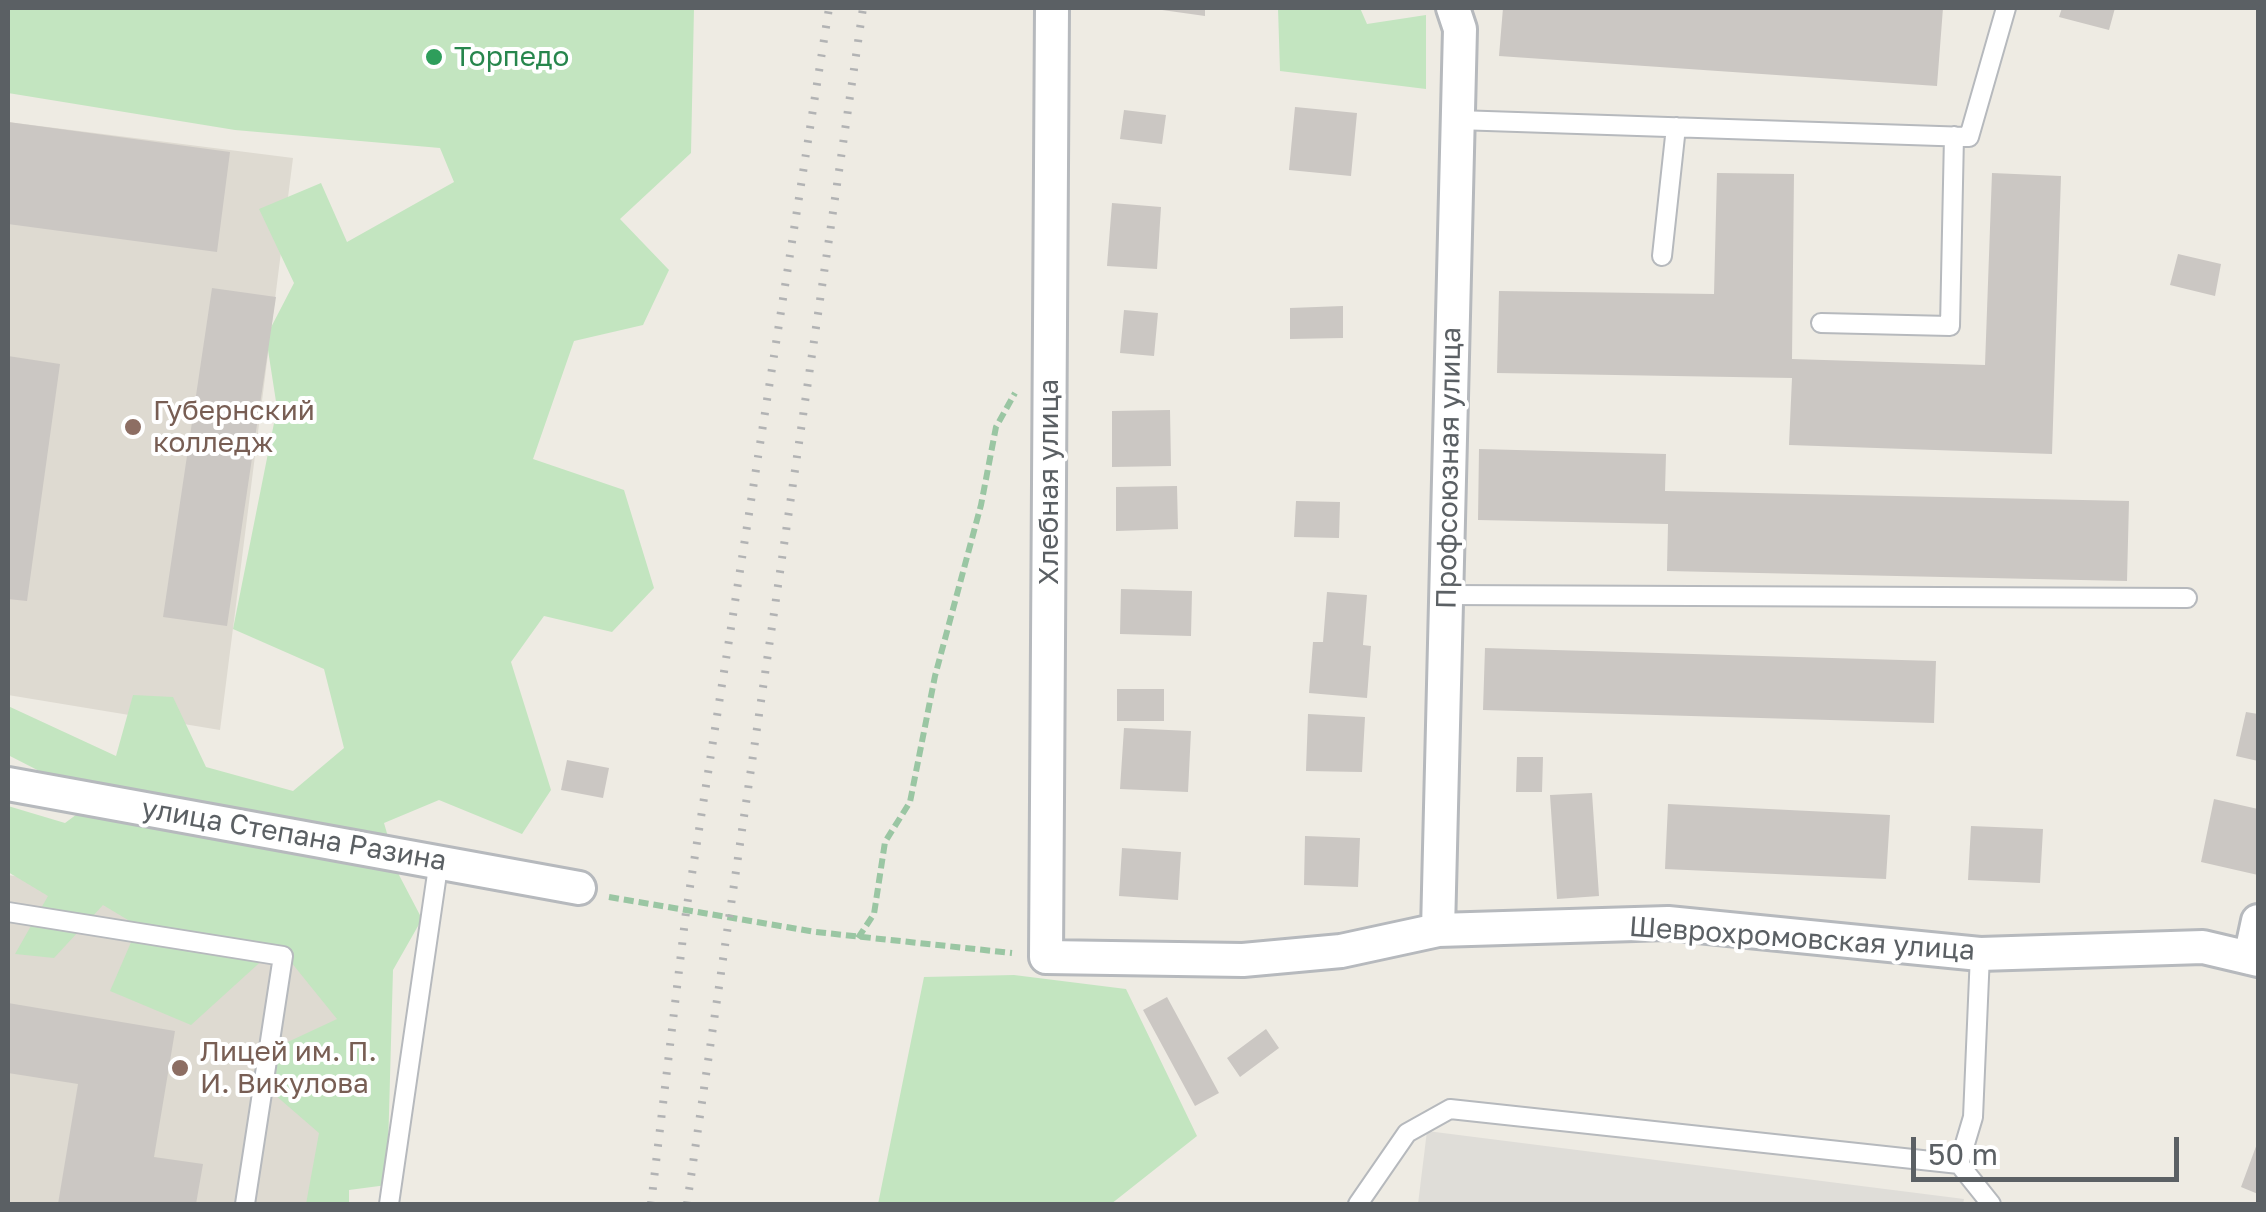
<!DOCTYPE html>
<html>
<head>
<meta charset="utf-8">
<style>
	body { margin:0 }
	#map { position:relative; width:2266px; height:1212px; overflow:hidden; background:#eeebe3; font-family:"Golos Text",sans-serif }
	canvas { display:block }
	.frame { position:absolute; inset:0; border:10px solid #5b6064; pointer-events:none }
	.scale { position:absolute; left:1911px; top:1137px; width:268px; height:45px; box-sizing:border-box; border:5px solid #5b6064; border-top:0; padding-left:12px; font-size:30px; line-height:35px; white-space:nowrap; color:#5b6064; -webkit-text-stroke:8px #fff; paint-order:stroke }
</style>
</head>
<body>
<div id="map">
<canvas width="2266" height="1212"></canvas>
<div class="frame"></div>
<div class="scale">50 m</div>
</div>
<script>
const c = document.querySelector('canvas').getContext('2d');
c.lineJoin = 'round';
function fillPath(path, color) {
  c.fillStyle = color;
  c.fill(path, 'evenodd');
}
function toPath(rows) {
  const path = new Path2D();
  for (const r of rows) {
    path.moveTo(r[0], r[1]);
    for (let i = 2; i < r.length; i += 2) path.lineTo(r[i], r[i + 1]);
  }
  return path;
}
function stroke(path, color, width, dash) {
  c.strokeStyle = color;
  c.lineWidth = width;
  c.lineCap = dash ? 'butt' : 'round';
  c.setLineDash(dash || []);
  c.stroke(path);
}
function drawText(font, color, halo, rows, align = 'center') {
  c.font = font + ' "Golos Text",sans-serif';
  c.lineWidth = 8;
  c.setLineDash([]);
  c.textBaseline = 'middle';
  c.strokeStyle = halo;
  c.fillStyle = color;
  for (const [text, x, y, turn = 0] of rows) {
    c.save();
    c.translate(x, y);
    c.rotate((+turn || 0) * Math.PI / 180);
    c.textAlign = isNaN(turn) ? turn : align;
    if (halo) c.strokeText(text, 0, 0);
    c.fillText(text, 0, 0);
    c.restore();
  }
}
const industrial = toPath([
	[1427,1131,1964,1199,1963,1204,1418,1204]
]);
const education = toPath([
	[8,122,293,158,220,730,8,695],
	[8,875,374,931,332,1204,8,1204]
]);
const green = toPath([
	[8,8,694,8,691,153,620,219,669,270,643,325,574,341,533,459,624,490,654,588,612,632,544,616,511,662,551,790,522,834,439,800,384,823,399,875,422,919,393,970,387,1185,349,1190,349,1204,306,1204,319,1133,267,1088,262,1054,337,1019,278,946,191,1025,110,991,138,926,103,905,54,958,15,954,48,896,8,872,8,806,65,823,96,800,8,755,8,706,116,756,133,695,173,697,206,767,293,791,344,748,324,669,233,629,277,408,266,337,294,283,259,209,321,183,347,242,454,182,440,148,235,130,8,93],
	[1278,8,1360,8,1367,24,1426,15,1426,89,1280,71],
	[1014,975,1126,989,1197,1136,1111,1204,878,1204,924,977]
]);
const building = toPath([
	[1148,8,1205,8,1205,16],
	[1503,8,1943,8,1937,86,1499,56],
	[2062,8,2115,8,2109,30,2059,17],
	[1295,107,1357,113,1351,176,1289,170],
	[1124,110,1166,115,1162,144,1120,139],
	[8,122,230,152,217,252,8,224],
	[1717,173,1794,174,1792,359,1985,365,1992,173,2061,176,2052,454,1789,445,1792,378,1497,373,1499,291,1714,294],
	[1112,203,1161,207,1157,269,1107,266],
	[2178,254,2221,264,2215,296,2170,285],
	[212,288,276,297,227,626,163,617],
	[1343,306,1343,338,1290,339,1290,308],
	[1124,310,1158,313,1154,356,1120,353],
	[8,356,60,364,27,601,8,599],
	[1170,410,1171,466,1112,467,1112,411],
	[1479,449,1666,454,1665,491,2129,501,2127,581,1667,571,1668,524,1478,520],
	[1177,486,1178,529,1116,531,1116,487],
	[1296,501,1340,502,1339,538,1294,537],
	[1121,589,1192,591,1191,636,1120,634],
	[1327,592,1367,595,1363,645,1371,646,1367,698,1309,693,1313,642,1323,642],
	[1485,648,1936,661,1934,723,1483,710],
	[1117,689,1164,689,1164,721,1117,721],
	[2246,712,2258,714,2258,761,2236,756],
	[1308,714,1365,717,1362,772,1306,771],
	[1124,728,1191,731,1188,792,1120,789],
	[1517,757,1543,757,1542,792,1516,792],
	[567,760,609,768,603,798,561,790],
	[1592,793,1599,896,1557,899,1550,795],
	[2214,799,2258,809,2258,875,2201,862],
	[1668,804,1890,815,1886,879,1665,869],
	[1971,826,2043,829,2040,883,1968,880],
	[1305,836,1360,838,1358,887,1304,885],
	[1122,848,1181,852,1178,900,1119,896],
	[1167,997,1219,1093,1195,1106,1143,1010],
	[8,1003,175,1031,154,1157,203,1164,196,1204,58,1204,78,1084,8,1073],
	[1266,1029,1279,1048,1240,1077,1227,1058],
	[2258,1141,2258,1194,2241,1187]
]);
const path = toPath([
	[609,897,816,932,1012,953],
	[858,938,874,914,885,842,910,802,935,676,981,505,996,427,1015,393]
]);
const service = toPath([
	[1457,120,1969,137,2006,8],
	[1662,256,1676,127],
	[1821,323,1950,326,1954,136],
	[1446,595,2187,598],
	[8,912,283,956,245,1204],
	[1959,1164,1991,1204],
	[389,1204,439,860],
	[1358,1204,1407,1133,1450,1109,1959,1164,1973,1117,1980,954]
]);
const minor = toPath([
	[1052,8,1046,957,1243,960,1341,951,1438,930,1668,923,1980,954,2203,947,2258,960],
	[8,784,579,888],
	[1438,930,1460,29,1453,8],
	[2250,958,2258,921]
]);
const rail = toPath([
	[651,1204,686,912,829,8],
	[687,1204,863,8]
]);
const markers = [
	[434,57,10,"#2e9e5b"],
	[133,427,10,"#8d6e63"],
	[180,1068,10,"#8d6e63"]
];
const leisureNames = [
	["Торпедо",454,57]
];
const educationNames = [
	["Губернский",153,411],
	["колледж",153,443],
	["Лицей им. П.",200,1052],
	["И. Викулова",200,1084]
];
const streetNames = [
	["Профсоюзная улица",1449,468,-89],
	["Хлебная улица",1049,482,-90],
	["улица Степана Разина",294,835,10],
	["Шеврохромовская улица",1802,939,4]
];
fillPath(industrial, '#dfddd8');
fillPath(education, '#dedad1');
fillPath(green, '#c3e5c0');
fillPath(building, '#cbc7c3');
stroke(service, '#b6b9bd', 22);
stroke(minor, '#b6b9bd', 38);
stroke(path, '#9ac6a3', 6, [10, 5]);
stroke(service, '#fff', 18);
stroke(minor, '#fff', 32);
stroke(rail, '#b2b3b4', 8, [2.5, 12]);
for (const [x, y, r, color] of markers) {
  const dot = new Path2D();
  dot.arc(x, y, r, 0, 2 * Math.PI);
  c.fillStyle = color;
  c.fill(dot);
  stroke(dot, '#fff', 4);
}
drawText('28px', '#27864d', '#fff', leisureNames, 'left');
drawText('28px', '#785e54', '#fff', educationNames, 'left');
drawText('28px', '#5b6064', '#fff', streetNames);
</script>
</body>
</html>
